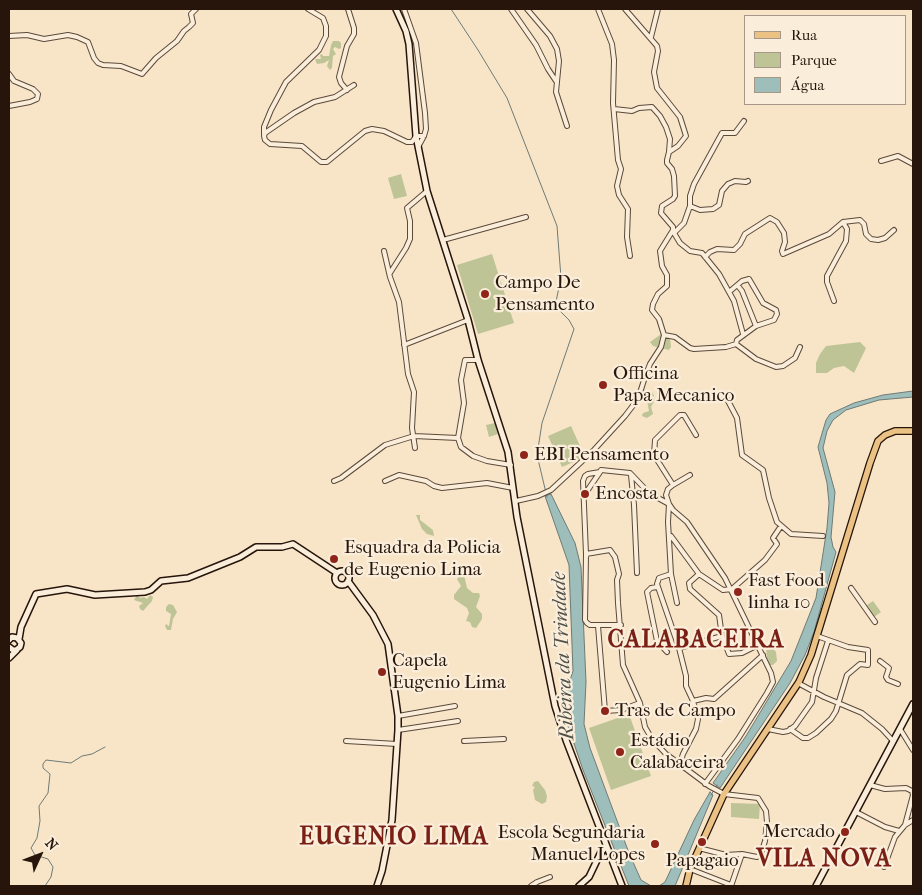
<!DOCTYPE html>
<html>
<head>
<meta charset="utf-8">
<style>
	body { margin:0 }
	#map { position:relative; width:922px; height:895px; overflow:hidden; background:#f8e5c8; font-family:"IM FELL French Canon",serif }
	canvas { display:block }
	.frame { position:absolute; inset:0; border:10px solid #27150b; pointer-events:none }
	.legend { position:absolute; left:744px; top:15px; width:162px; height:90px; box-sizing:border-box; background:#faeedb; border:1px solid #a69788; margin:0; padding:6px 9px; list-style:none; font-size:15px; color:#27150b }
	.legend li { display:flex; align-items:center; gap:10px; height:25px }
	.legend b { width:25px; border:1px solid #a69788 }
	.north { position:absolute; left:15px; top:830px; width:50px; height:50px; -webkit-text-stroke:4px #faeedb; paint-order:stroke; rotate:47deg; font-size:14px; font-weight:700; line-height:20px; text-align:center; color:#27150b }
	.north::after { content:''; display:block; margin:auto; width:18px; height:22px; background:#27150b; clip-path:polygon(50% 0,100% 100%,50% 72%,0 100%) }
</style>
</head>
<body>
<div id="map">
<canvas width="922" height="895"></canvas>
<div class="frame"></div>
<ul class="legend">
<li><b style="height:6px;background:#ecc284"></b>Rua</li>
<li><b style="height:14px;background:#bec495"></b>Parque</li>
<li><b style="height:14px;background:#9ebebb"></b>Água</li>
</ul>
<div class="north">N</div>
</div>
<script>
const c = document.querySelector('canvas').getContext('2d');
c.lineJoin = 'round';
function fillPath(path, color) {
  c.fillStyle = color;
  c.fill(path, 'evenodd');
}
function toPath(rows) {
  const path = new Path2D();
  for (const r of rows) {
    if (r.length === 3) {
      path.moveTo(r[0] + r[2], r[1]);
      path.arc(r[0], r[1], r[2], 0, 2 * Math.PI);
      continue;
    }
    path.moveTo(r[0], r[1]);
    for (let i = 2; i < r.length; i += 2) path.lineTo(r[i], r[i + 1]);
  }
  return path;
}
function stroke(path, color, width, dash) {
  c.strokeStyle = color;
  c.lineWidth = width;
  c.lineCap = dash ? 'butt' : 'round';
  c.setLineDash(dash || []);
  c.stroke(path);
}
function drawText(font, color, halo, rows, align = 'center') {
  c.font = font + ' "IM FELL French Canon",serif';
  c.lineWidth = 4.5;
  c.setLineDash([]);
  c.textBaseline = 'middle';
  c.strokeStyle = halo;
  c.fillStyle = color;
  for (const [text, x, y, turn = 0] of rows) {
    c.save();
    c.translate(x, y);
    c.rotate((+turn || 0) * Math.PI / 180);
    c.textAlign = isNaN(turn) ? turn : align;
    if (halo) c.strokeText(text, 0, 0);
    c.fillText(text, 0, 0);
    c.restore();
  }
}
const green = toPath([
	[333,41,339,41,341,43,341,48,339,49,335,47,333,49,336,54,333,56,332,68,330,70,327,66,329,60,324,63,317,64,315,59,321,59,320,55,322,54,323,56,329,56,331,45],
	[401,174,407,196,394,199,388,178],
	[492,254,514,323,478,334,457,265],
	[664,332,670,338,671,347,669,350,653,346,650,342],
	[860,342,866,348,854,373,844,366,834,368,827,373,816,373,816,363,820,354,826,346],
	[649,390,653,393,655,400,651,407,653,414,647,418,642,416,643,413,649,411,646,395],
	[495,423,498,434,489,437,486,425],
	[571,426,585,457,562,467,548,436],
	[416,515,420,515,420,520,433,530,434,536,427,534,422,529],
	[460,575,464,575,467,588,473,593,479,593,480,596,476,607,482,614,482,619,476,628,472,627,470,622,466,621,469,613,467,608,454,599,454,595,461,586,457,579],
	[137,595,140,598,144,597,147,599,150,595,153,597,152,601,143,611,140,609,139,606,143,603,134,600],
	[873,601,881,612,874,617,867,605],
	[169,604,173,605,177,612,173,619,171,630,167,630,165,626,166,624,169,626,171,614,166,611,166,607],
	[771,646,776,652,777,661,773,665,770,665,767,658,766,647],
	[629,714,651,776,611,790,589,728],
	[538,781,545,790,547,796,546,802,542,804,535,800,533,790,535,787,532,786,534,782],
	[731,803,760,804,759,819,731,817]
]);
const water = toPath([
	[913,391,913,397,879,400,846,410,833,420,827,431,823,448,835,492,831,537,833,547,836,552,814,632,805,655,790,683,720,788,713,783,746,736,791,661,816,598,827,528,829,503,827,483,818,447,826,420,830,414,854,403,883,395,913,391],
	[551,494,575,543,581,567,586,682,584,724,590,748,629,853,641,880,651,886,629,886,583,770,568,726,564,710,566,692,573,671,569,565,545,496,551,494],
	[710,792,713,795,675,886,659,886,665,882,694,820,710,792]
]);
const stream = toPath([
	[451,9,478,50,507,98,557,226,561,278,555,306,569,320,574,329,542,423,537,455,547,497],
	[711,795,717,785],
	[45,886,51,877,53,867,48,859,35,855,31,848,37,838,40,821,39,806,48,793,50,774,43,768,43,764,46,760,71,763,82,756,92,754,105,747]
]);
const street = toPath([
	[404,9,416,43,425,113,426,129,424,136,418,147],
	[511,9,536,45,548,69,556,81],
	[527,9,550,36,557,49,559,61,556,92,567,126],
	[598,9,612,44,614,60,613,103,618,160,621,169,617,186,619,195,628,209,627,237,630,256],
	[9,36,27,35,44,39,68,35,77,37,88,42,94,58,98,63,103,65,121,66,142,74,156,58,177,41,184,31,189,27,193,23,191,14,196,9],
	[651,37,658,9],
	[9,74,14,81,33,89,38,94,37,99,30,102,9,106],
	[354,85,335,97,314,102,294,113,265,133,264,136,265,140,270,144,302,146,321,162,327,162,333,157,365,131,372,129,384,131,407,142,412,142,416,136,424,136],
	[347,90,341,83,339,77,347,46,354,34,354,28,348,9],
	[614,109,632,111,639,108,652,107,660,116,666,127,670,139,669,152],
	[264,134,264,127,271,110,286,82,319,50,326,36,326,26,323,18,308,9],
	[881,161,898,156,913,164],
	[690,206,690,196,694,184,722,133,735,133,744,121],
	[443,240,526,217],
	[384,251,390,277,399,302,408,374,414,392,412,428,415,448],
	[705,257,710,252,717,249,734,250,740,244,745,234,770,218,777,222,784,233,785,242,782,251,783,254,829,234,843,222,860,220,864,224,866,234,871,239,878,240,885,238,894,230],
	[390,273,406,248,410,239,410,221,407,208,427,191],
	[738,286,742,291,756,326],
	[729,292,742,281,749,279,763,303,776,310,777,314,774,320,756,326,737,340,736,344,756,359,776,367,783,366,795,358,800,347],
	[834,301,827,282,827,276,846,241,847,229,843,222],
	[743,334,734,301,719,274,702,253,690,251,680,243,674,233,684,223,690,206,700,210,713,209,719,205,722,191,728,184,735,181,746,182,748,181],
	[664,335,675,337,690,348,694,349,726,347,736,344],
	[404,345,468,320],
	[727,399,737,418,742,455,763,470,769,498,777,522,791,534,823,536],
	[458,438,464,403,461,380,465,360,478,360],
	[631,475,634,505,637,573],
	[334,481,341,478,385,445,414,436,458,438,461,447,473,456,487,461,511,465],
	[385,481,399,475,426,481,434,486,442,488,487,483,513,488],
	[673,485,654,455,655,440,680,415,684,415,696,435],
	[585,494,600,472],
	[516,501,538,496,551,490,593,451,625,416,638,399,645,377,650,364,661,347,664,335,659,319,652,310,653,304,658,294,667,286,667,275,662,266,660,251,673,230,673,227,661,213,662,206,673,199,675,196,674,176,672,169,667,163,667,160,669,152,678,146,686,136,680,117,657,88,654,72,658,51,657,46,625,9],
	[671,536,699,574,689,583,690,589,719,615,722,636,729,654,742,653,758,645],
	[586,554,610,550,615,557,619,574,617,580,618,603,623,665,640,703,645,727,652,739,666,754,709,786,724,794,758,798,766,811,767,822,765,841,761,854,757,857,742,854,726,855,699,848],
	[671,574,677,603],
	[699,574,723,590,732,589,765,560,777,544,773,538,781,526],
	[657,587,651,588,647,592,657,641,667,652],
	[851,588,875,622],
	[621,625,590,625,587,623,585,620,586,554,583,481,585,476,588,474,600,472,601,470,630,473,649,493,669,504,673,510,687,522,725,578,771,673,773,682,767,693,738,739,705,784],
	[598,626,605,711,621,710,640,703],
	[679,648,722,636],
	[880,661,889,668,886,677,888,680,898,684],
	[798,683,824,697,862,713,882,729,893,741],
	[693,701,706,698,714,699,763,655],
	[398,716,455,706],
	[768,729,783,732,788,731,795,726,812,702,816,678,828,641],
	[790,729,803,738,808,738,816,733,831,719,836,711,847,675,860,664,868,665,868,650,848,647,817,636],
	[900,729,913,750],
	[398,730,458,721],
	[346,741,397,744],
	[464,741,504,739],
	[685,767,682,757,683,754,696,729,698,719,693,701,686,686,686,676,679,648,657,584,659,578,671,574,668,522,669,504,666,495,668,489,673,485,690,475],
	[870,785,885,789,906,788,912,791,913,795,905,825],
	[856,812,885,827,899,831],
	[884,867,895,837,905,825,913,820],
	[690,869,731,885],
	[531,886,537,882,550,877],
	[731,886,742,854]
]);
const secondary = toPath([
	[396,9,406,31,409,44,416,136,427,191,468,320,478,360,508,452,517,517,555,706,566,740,622,886],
	[342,578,7],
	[348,581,373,615,388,644,398,716,398,730,392,820,382,871,377,886],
	[19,639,21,627,36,594,67,589,95,595,145,592,151,590,161,581,188,578,240,557,256,547,282,547,293,544,337,573],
	[9,640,12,637,17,638,21,643,20,647,16,650,13,650,9,647],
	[9,658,17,650],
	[579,886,589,877,600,854,606,846],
	[816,886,913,704]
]);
const primary = toPath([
	[686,886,690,869,724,794,799,682,811,655,870,463,878,441,885,435,895,431,913,431]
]);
const markers = [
	[485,294,5,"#8f2418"],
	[603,385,5,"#8f2418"],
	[524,455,5,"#8f2418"],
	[585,494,5,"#8f2418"],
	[334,559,5,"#8f2418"],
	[738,592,5,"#8f2418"],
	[382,672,5,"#8f2418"],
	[605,711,5,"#8f2418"],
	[620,752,5,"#8f2418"],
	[845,832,5,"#8f2418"],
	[702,842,5,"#8f2418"],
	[655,844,5,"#8f2418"]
];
const poiNames = [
	["Campo De",495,283],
	["Pensamento",495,305],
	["Officina",613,374],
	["Papa Mecanico",613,396],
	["EBI Pensamento",534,455],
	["Encosta",595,494],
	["Esquadra da Policia",344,548],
	["de Eugenio Lima",344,570],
	["Fast Food",748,581],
	["linha 10",748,603],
	["Capela",392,661],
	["Eugenio Lima",392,683],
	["Tras de Campo",615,711],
	["Estádio",630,741],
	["Calabaceira",630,763],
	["Mercado",835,832,"right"],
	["Escola Segundaria",645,833,"right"],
	["Manuel Lopes",645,855,"right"],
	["Papagaio",702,861,"center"]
];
const waterNames = [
	["Ribeira da Trindade",564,656,-93]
];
const districtNames = [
	["CALABACEIRA",696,641],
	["EUGENIO LIMA",394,838],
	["VILA NOVA",824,860]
];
fillPath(green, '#bec495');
fillPath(water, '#9ebebb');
stroke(water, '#6e7a75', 1);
stroke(stream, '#6e7a75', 1);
stroke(street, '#5b493a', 6);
stroke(secondary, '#27150b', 8);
stroke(primary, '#27150b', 8);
stroke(street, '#faeedb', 4);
stroke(secondary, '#faeedb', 5);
stroke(primary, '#ecc284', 5.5);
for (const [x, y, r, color] of markers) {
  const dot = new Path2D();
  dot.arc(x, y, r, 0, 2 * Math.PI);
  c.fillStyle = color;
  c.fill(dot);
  stroke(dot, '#faeedb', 2);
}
drawText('19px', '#27150b', '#faeedb', poiNames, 'left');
drawText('italic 20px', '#515049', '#faeedb', waterNames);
c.letterSpacing = '1px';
drawText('bold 24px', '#7a1f14', '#faeedb', districtNames);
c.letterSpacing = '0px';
</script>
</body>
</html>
